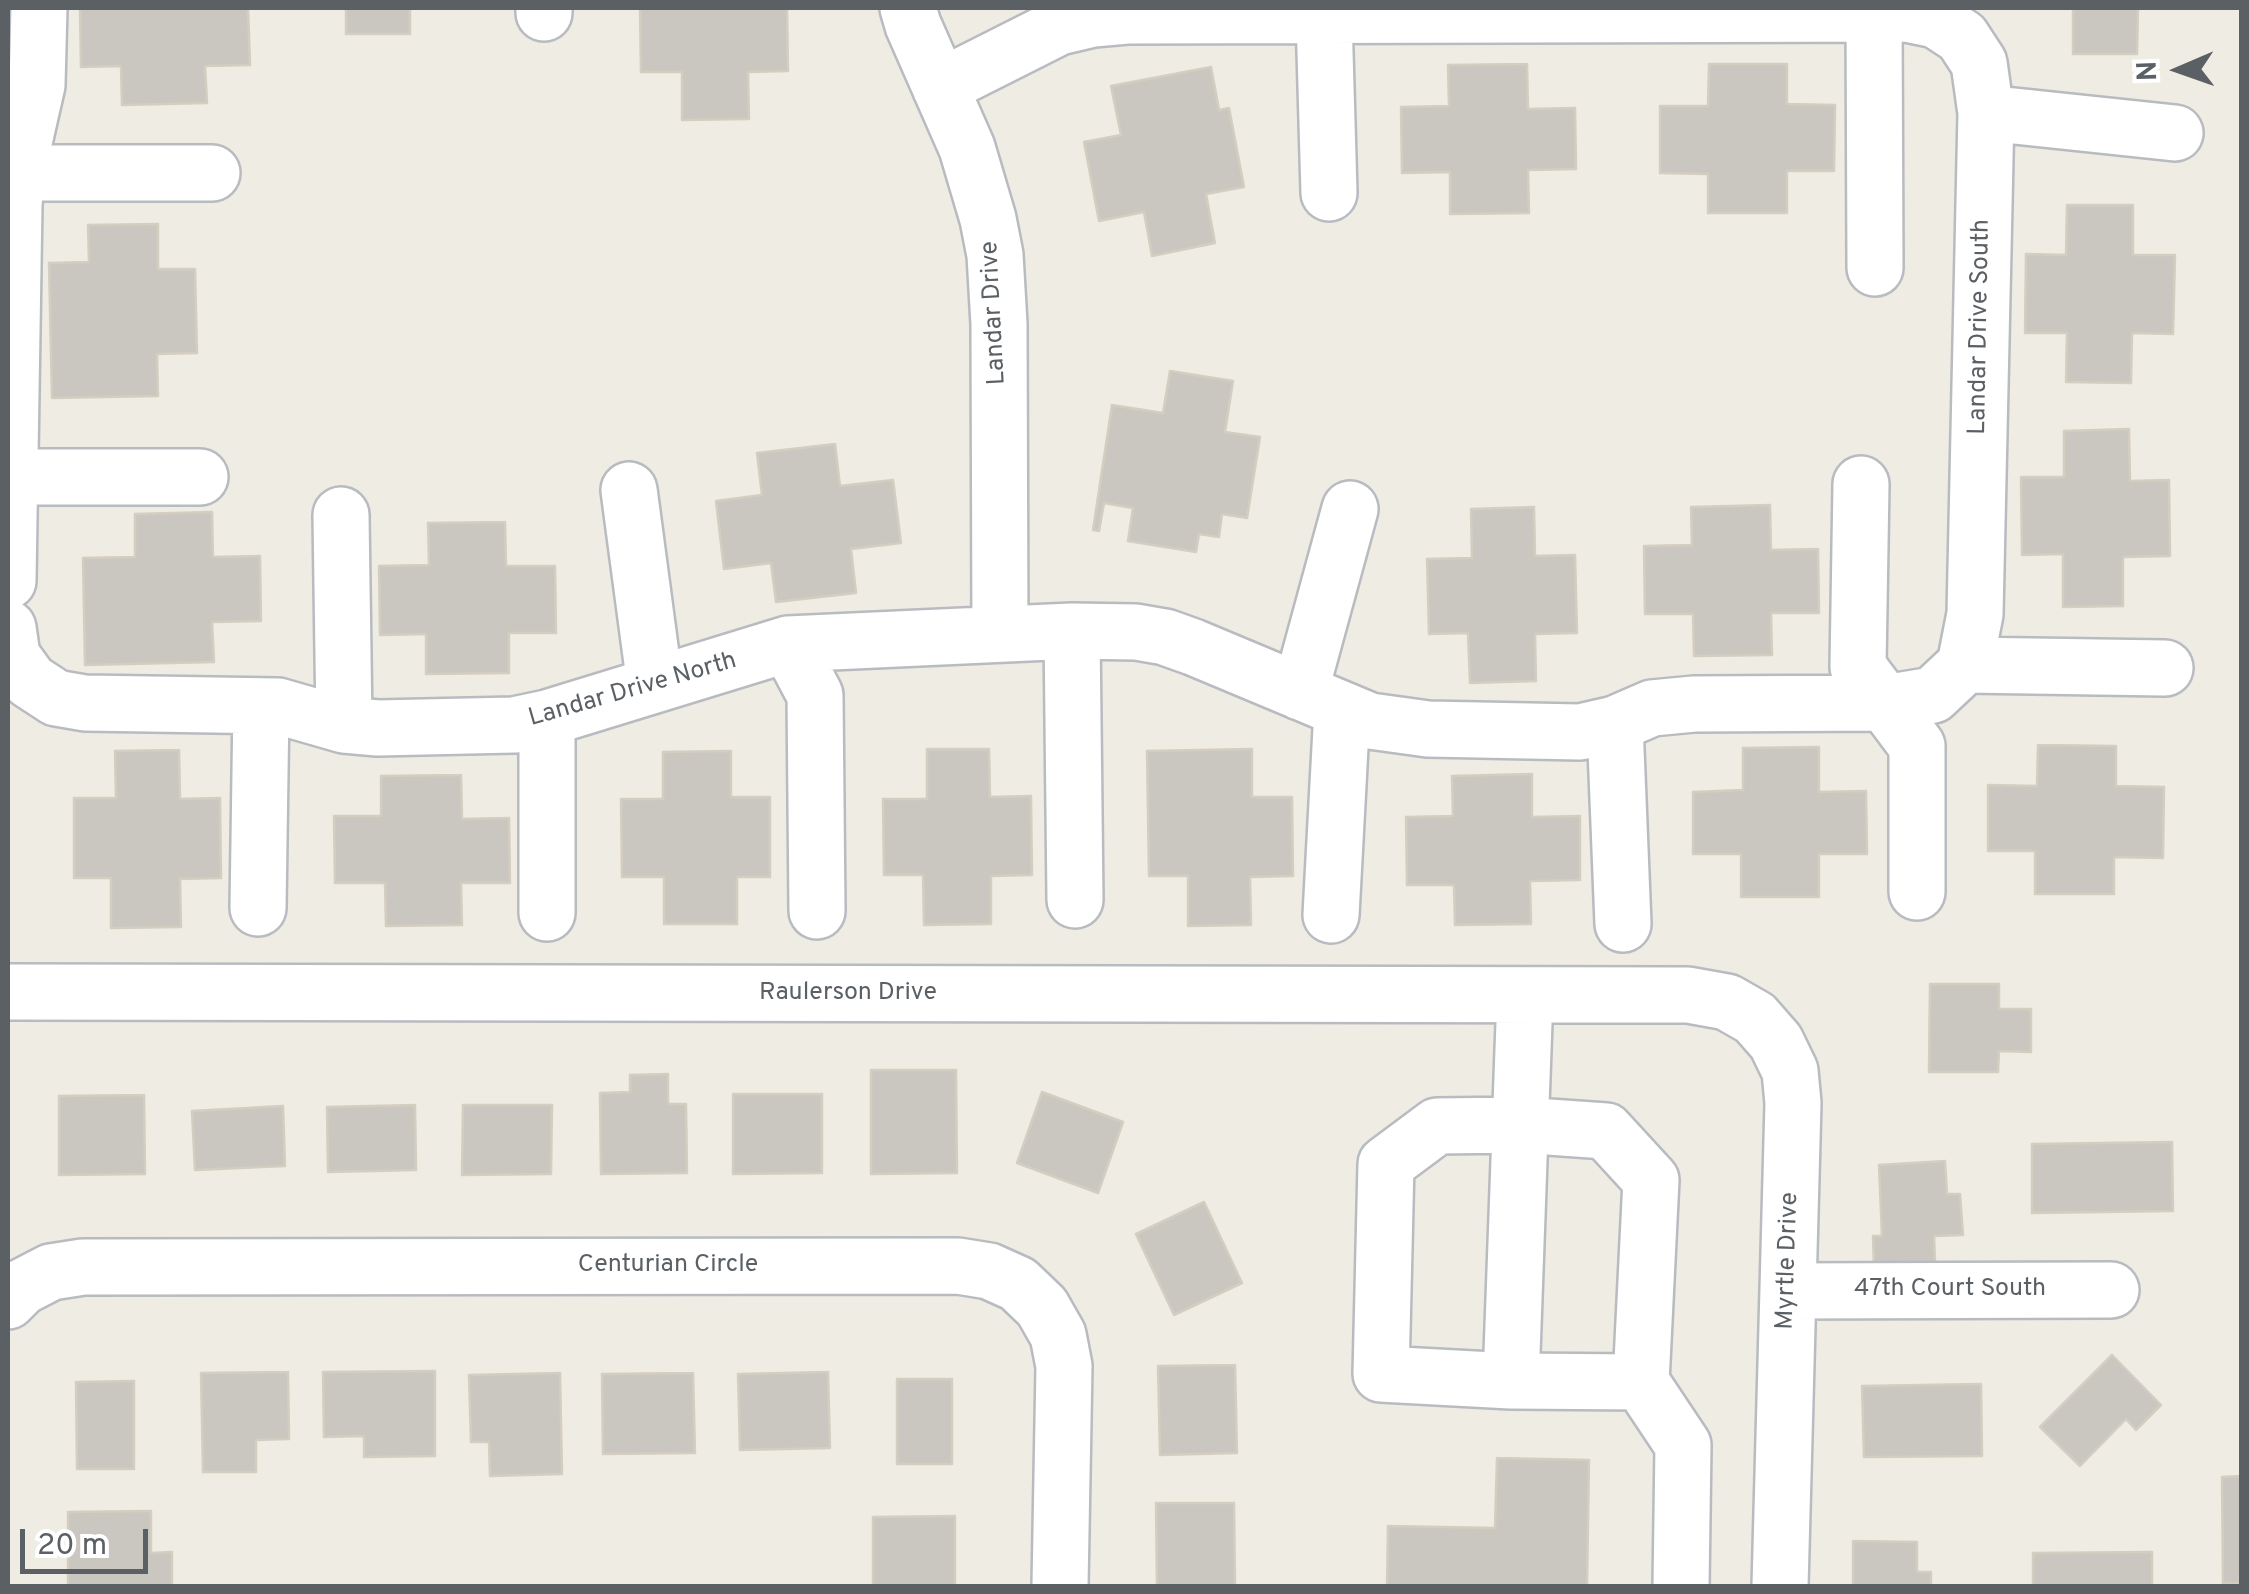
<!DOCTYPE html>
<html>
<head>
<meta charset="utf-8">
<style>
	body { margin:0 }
	#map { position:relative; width:2249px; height:1594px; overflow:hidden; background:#efece3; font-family:Overpass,sans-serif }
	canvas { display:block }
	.frame { position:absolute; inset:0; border:10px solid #5b6065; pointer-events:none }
	.north { position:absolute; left:2129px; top:20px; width:100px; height:100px; -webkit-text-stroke:8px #fff; paint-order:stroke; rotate:268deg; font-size:28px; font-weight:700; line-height:40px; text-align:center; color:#5b6065 }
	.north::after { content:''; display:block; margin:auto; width:35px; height:45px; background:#5b6065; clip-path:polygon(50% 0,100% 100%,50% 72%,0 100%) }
	.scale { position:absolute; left:20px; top:1529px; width:128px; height:45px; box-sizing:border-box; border:5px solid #5b6065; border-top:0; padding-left:12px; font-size:30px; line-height:35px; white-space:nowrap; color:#5b6065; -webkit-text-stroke:8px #fff; paint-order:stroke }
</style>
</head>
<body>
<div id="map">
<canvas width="2249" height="1594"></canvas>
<div class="frame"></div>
<div class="north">N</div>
<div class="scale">20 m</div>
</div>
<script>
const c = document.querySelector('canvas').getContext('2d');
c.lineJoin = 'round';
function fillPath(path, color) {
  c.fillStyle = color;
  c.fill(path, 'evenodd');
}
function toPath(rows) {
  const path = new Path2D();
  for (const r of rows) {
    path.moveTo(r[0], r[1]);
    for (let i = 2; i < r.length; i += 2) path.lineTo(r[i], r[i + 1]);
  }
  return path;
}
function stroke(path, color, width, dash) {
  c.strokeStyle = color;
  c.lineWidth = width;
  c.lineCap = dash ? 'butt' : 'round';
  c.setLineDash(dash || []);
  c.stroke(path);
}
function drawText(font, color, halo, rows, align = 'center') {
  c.font = font + ' Overpass,sans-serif';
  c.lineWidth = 9;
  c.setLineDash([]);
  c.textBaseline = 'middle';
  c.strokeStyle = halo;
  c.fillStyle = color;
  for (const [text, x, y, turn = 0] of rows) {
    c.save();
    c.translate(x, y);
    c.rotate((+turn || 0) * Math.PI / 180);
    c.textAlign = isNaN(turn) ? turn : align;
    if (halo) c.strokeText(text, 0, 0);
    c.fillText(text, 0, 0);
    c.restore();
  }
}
const building = toPath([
	[80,8,248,8,250,65,205,66,207,103,122,105,121,66,81,67,80,8],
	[346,8,410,8,410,34,346,34,346,8],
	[640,8,787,8,788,71,748,72,749,119,682,120,682,72,641,72,640,8],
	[2073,8,2138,8,2137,54,2073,54,2073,8],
	[1527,64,1528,109,1575,108,1576,169,1528,170,1529,213,1450,214,1450,172,1402,173,1401,107,1449,106,1448,65,1527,64],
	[1709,64,1787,64,1787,104,1835,105,1834,171,1787,171,1787,213,1708,213,1708,174,1660,173,1660,106,1708,106,1709,64],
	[1211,67,1219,110,1229,108,1244,187,1206,194,1215,243,1152,256,1144,212,1099,221,1084,142,1121,135,1111,86,1211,67],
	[2067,205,2133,205,2133,255,2175,255,2173,334,2132,333,2131,383,2066,382,2067,333,2025,333,2026,254,2066,255,2067,205],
	[158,224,158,269,195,269,197,353,157,354,158,396,52,398,49,263,89,262,88,225,158,224],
	[1170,371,1233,381,1225,432,1260,437,1247,518,1222,514,1219,537,1199,534,1196,552,1128,541,1133,508,1104,503,1099,531,1093,530,1112,405,1163,413,1170,371],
	[2129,429,2130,481,2169,480,2170,556,2123,557,2123,606,2063,607,2063,554,2022,555,2021,477,2064,477,2064,431,2129,429],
	[835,444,840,486,893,480,901,543,851,549,856,593,776,602,771,563,724,569,716,501,762,495,757,453,835,444],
	[1770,505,1771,550,1818,549,1819,613,1771,613,1772,655,1694,656,1693,614,1645,614,1644,546,1692,545,1691,507,1770,505],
	[1534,507,1535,556,1575,555,1577,633,1535,634,1536,681,1470,683,1468,633,1429,634,1427,559,1472,558,1471,509,1534,507],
	[212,512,213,557,260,556,261,621,212,622,214,662,85,665,83,558,135,557,135,514,212,512],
	[505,522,506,566,555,566,556,633,509,633,509,673,426,674,426,634,380,635,379,566,429,565,428,523,505,522],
	[2038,745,2116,746,2116,786,2164,787,2163,858,2114,857,2114,894,2035,894,2035,851,1988,851,1988,785,2037,786,2038,745],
	[1819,747,1819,792,1866,791,1867,854,1819,854,1819,897,1741,897,1741,854,1693,854,1693,792,1743,790,1743,748,1819,747],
	[927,749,989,749,990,797,1031,796,1032,875,991,876,991,924,924,925,923,875,884,875,883,799,927,799,927,749],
	[1252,749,1252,797,1292,797,1293,876,1250,877,1251,925,1188,926,1188,876,1149,876,1147,751,1252,749],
	[179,750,180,799,220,798,221,878,180,879,181,927,111,928,111,878,74,878,74,798,116,798,115,751,179,750],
	[731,751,731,797,770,797,770,877,737,877,737,924,664,924,664,877,622,877,621,799,663,799,663,752,731,751],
	[1532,774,1532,817,1580,816,1580,880,1530,881,1531,924,1455,925,1454,885,1407,885,1406,817,1453,816,1452,776,1532,774],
	[461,775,462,819,509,818,510,883,461,883,462,925,386,926,385,883,335,883,334,816,381,816,381,776,461,775],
	[1930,984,1999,984,1999,1009,2031,1009,2031,1052,1999,1051,1998,1072,1929,1072,1930,984],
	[871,1070,956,1070,957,1173,871,1174,871,1070],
	[668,1074,668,1104,686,1104,687,1173,601,1174,600,1093,630,1092,630,1075,668,1074],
	[1042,1092,1123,1122,1098,1193,1017,1163,1042,1092],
	[733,1094,822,1094,822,1173,733,1174,733,1094],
	[144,1095,145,1174,59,1175,59,1096,144,1095],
	[415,1105,416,1170,328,1172,327,1107,415,1105],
	[463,1105,552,1105,551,1174,462,1175,463,1105],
	[283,1106,285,1166,195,1170,192,1111,283,1106],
	[2172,1142,2173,1211,2032,1213,2032,1144,2172,1142],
	[1945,1161,1947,1194,1960,1194,1963,1235,1934,1236,1935,1263,1874,1267,1873,1236,1882,1236,1879,1165,1945,1161],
	[1204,1202,1242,1283,1174,1315,1136,1234,1204,1202],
	[2112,1355,2161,1405,2136,1430,2126,1419,2080,1466,2040,1427,2112,1355],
	[1235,1365,1237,1453,1160,1455,1158,1366,1235,1365],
	[435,1371,435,1456,364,1457,364,1436,324,1437,323,1372,435,1371],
	[288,1372,289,1439,256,1440,256,1472,203,1472,201,1373,288,1372],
	[828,1372,830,1448,740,1450,738,1374,828,1372],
	[560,1373,562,1474,490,1476,489,1442,471,1442,469,1375,560,1373],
	[693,1373,695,1453,603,1454,602,1374,693,1373],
	[897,1379,952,1379,952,1464,897,1464,897,1379],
	[134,1381,134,1469,77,1469,76,1382,134,1381],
	[1981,1384,1982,1456,1864,1457,1862,1386,1981,1384],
	[1497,1458,1589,1460,1587,1586,1387,1586,1388,1526,1495,1528,1497,1458],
	[2242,1476,2242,1583,2223,1583,2222,1477,2242,1476],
	[1156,1503,1234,1503,1235,1586,1157,1586,1156,1503],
	[151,1511,151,1553,172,1552,172,1586,68,1586,68,1512,151,1511],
	[955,1516,955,1586,873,1586,873,1517,955,1516],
	[1853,1541,1917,1542,1917,1572,1931,1572,1931,1586,1853,1586,1853,1541],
	[2152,1552,2152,1586,2033,1586,2033,1553,2152,1552]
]);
const minor = toPath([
	[544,8,544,13],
	[908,8,913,25,967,148,988,219,995,255,999,324,1000,634],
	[1874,14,1875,268],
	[1324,16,1329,193],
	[1986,113,2175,133],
	[17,173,212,173],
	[9,477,200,477],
	[1861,484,1858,667,1917,746,1917,892],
	[629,490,655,685],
	[341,515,344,725],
	[8,581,14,204,17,173,37,85,39,8],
	[8,628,12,656,30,681,56,698,85,703,278,706,344,725,378,728,514,725,547,718,788,644,1072,631,1136,632,1165,637,1193,647,1370,721,1428,729,1580,732,1615,724,1652,708,1694,704,1885,703,1933,695,1965,665,1975,614,1986,113,1979,63,1962,37,1936,20,1907,14,1127,16,1093,19,1059,27,940,87],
	[1072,631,1075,900],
	[788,644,815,695,817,911],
	[1965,665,2165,668],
	[1300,692,1350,509],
	[1615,724,1623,924],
	[258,908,261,706],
	[547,913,547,718],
	[1331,915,1342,710],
	[8,992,1688,995,1727,1002,1755,1018,1776,1042,1790,1071,1793,1103,1780,1586],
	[1525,995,1511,1381,1641,1382,1683,1445,1681,1586],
	[1789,1291,2111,1290],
	[8,1301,22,1287,51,1272,83,1267,958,1266,989,1271,1018,1284,1042,1307,1058,1335,1064,1366,1060,1586],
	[1511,1381,1381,1374,1386,1164,1437,1126,1520,1125,1606,1131,1651,1180,1641,1382]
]);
const streetNames = [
	["Landar Drive",995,313,-93],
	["Landar Drive South",1981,327,-89],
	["Landar Drive North",633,691,-16],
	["Raulerson Drive",848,994],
	["Myrtle Drive",1789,1261,-88],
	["Centurian Circle",668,1266],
	["47th Court South",1950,1290]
];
fillPath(building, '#cac7c0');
stroke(building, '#d4cec1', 2.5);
stroke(minor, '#b8bbc0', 60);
stroke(minor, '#fff', 55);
drawText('25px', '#5b6065', '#fff', streetNames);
</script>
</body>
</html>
